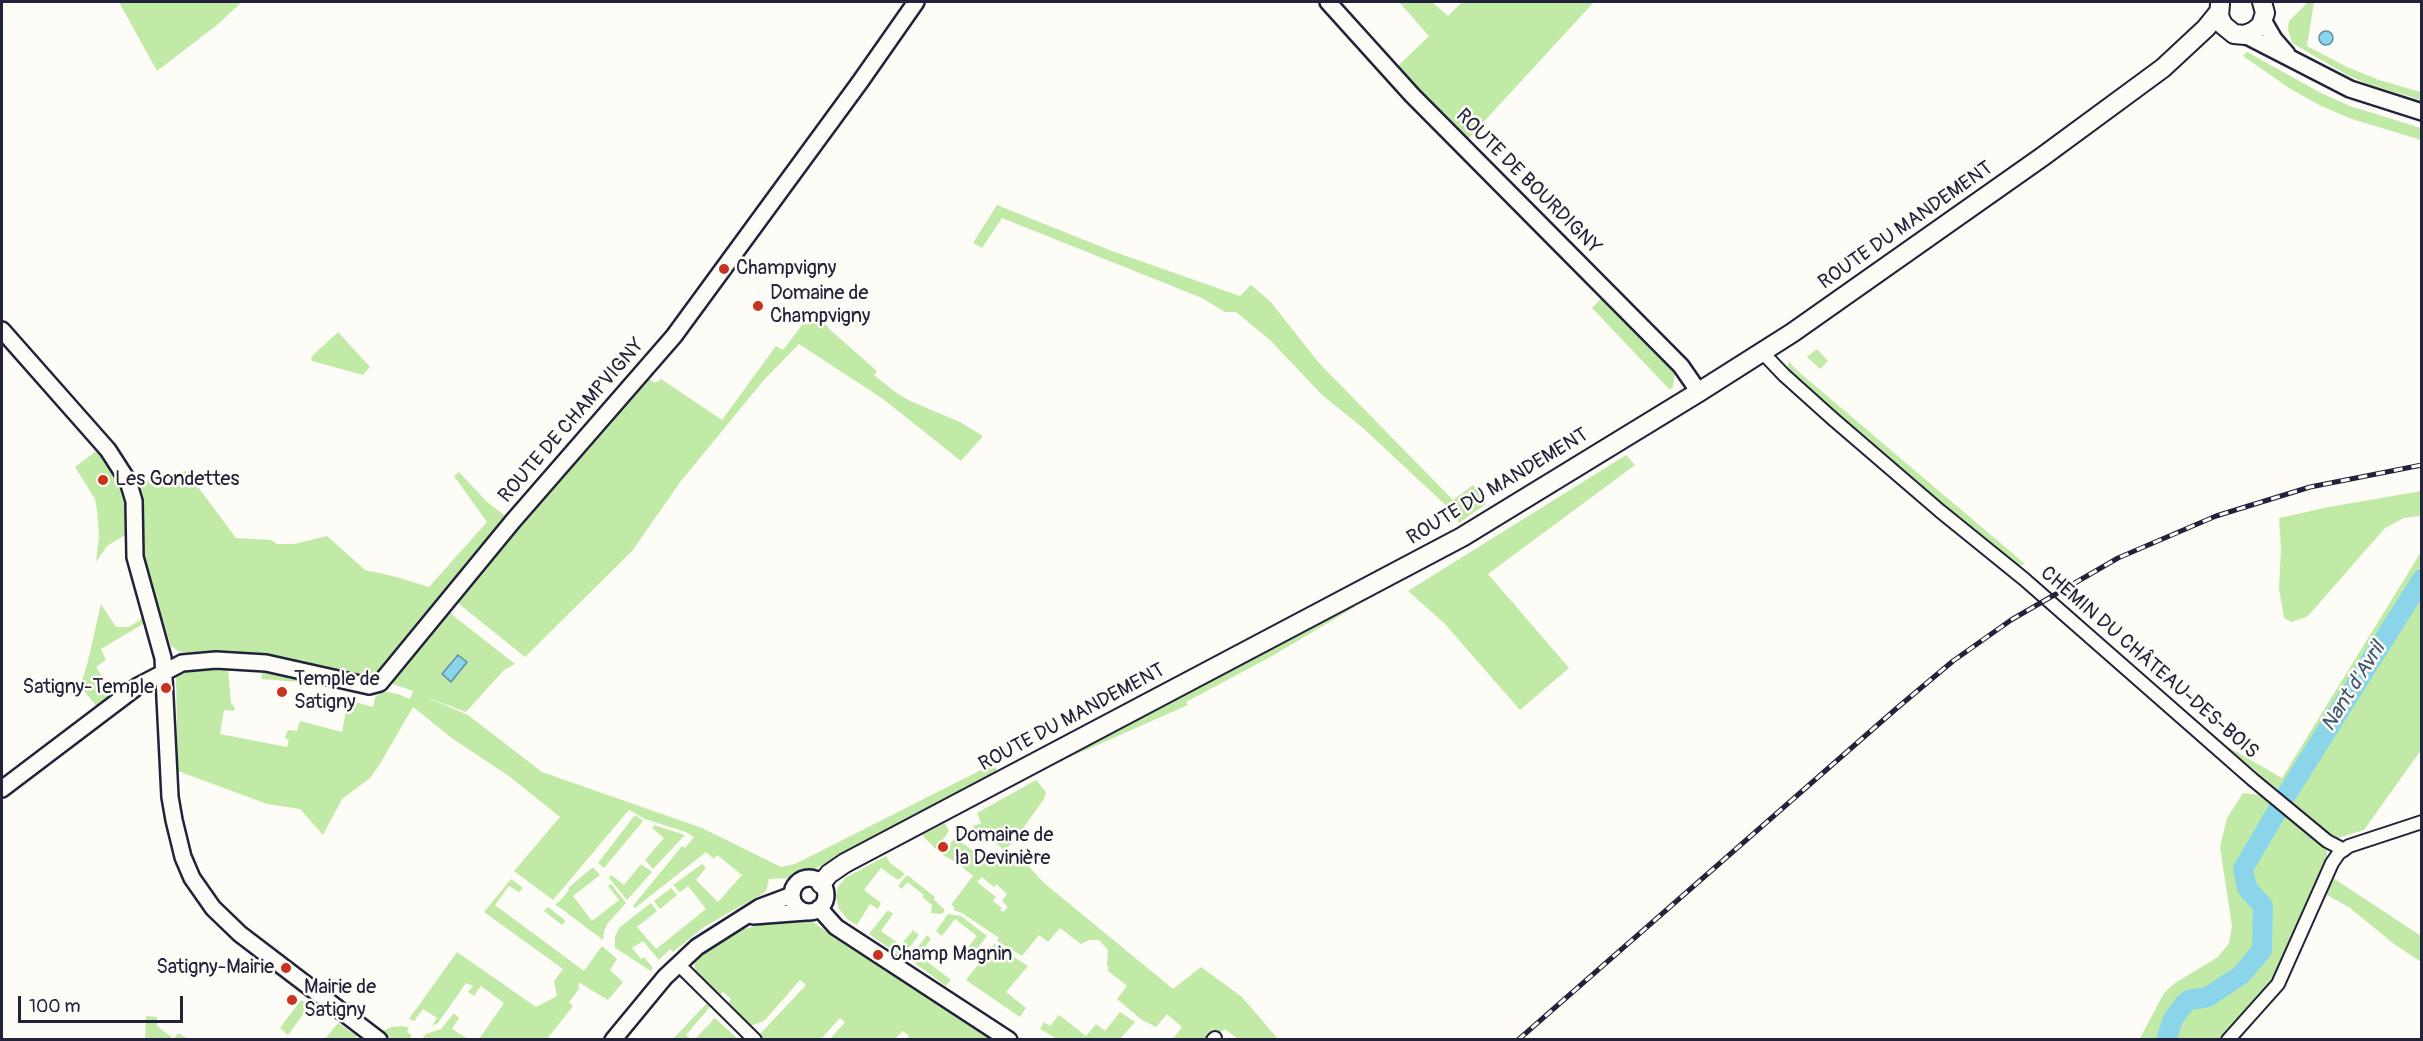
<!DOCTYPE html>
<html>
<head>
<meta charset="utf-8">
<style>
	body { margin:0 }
	#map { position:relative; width:2423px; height:1041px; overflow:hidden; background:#fdfcf7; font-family:Pangolin,sans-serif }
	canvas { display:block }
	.frame { position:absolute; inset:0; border:3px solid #22223b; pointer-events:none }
	.scale { position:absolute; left:18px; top:996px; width:165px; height:27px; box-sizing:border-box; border:3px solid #22223b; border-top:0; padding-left:8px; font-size:18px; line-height:21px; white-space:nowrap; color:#22223b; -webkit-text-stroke:4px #fdfcf7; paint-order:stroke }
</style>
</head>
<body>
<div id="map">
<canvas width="2423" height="1041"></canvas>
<div class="frame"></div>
<div class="scale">100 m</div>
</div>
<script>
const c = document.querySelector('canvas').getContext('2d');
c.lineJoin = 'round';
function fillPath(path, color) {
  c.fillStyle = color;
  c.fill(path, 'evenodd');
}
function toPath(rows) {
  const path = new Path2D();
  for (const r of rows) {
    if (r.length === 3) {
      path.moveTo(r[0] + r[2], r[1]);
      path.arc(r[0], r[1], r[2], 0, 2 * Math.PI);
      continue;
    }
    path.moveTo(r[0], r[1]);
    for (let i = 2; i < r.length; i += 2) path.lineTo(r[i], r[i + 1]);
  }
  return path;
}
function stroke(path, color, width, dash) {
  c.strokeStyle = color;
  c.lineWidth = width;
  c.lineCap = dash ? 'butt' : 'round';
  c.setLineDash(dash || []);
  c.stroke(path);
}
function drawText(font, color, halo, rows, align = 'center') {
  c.font = font + ' Pangolin,sans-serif';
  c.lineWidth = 5;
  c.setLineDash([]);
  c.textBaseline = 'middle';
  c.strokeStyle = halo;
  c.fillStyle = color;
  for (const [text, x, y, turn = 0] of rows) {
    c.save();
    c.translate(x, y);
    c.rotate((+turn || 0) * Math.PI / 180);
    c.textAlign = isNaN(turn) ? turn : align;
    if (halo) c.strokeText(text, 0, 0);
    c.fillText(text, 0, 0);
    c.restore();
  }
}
const green = toPath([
	[119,2,242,2,217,25,157,71],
	[1399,2,1432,2,1448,16,1462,2,1594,2,1467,140,1396,68,1429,36],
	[2308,2,2314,2,2307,46,2347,67,2379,80,2421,92,2421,100,2368,84,2347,75,2292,43,2288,30,2289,21],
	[2247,52,2321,93,2350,106,2421,128,2421,140,2349,118,2319,105,2289,88,2243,56],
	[997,205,1112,251,1240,296,1251,285,1270,301,1319,363,1453,500,1473,485,1486,504,1459,523,1455,514,1363,428,1322,395,1270,340,1236,312,1225,312,1202,298,1002,218,982,248,973,243],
	[1602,298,1669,365,1675,373,1673,387,1670,390,1592,308],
	[824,321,828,328,877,371,874,375,895,392,910,401,960,422,983,436,961,461,883,399,799,344,763,381,681,481,632,551,525,657,454,600,646,377,655,383,661,379,722,420,776,346,783,350,802,325],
	[338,332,370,367,363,375,312,361,311,357],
	[1817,349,1828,361,1820,369,1807,357],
	[1789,362,1800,373,2025,564,2016,567,1995,551,1786,372],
	[99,449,118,473,126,499,127,534,107,546,96,562,99,535,97,510,95,499,75,467],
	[1626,455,1635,465,1488,574,1569,668,1520,710,1444,623,1408,591],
	[186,471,236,538,271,540,277,544,294,544,327,536,365,570,393,576,429,587,487,522,454,476,459,472,487,502,507,517,376,678,371,680,239,655,180,652,171,646,147,577,143,556,138,483],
	[2421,491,2421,516,2404,518,2385,528,2308,616,2292,622,2284,618,2279,588,2281,547,2279,518,2329,507],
	[2421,552,2421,565,2408,590,2281,792,2251,767,2239,762,2064,608,2065,607,2228,747,2282,778],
	[2421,591,2421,750,2364,830,2335,839,2290,801,2304,784],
	[101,604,116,627,128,627,134,624,140,620,145,612,148,621,101,649,106,660,96,667,114,695,98,708,80,686,87,665],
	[1354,604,1355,607,1272,656,1186,702,1188,705,1052,765,1052,762],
	[446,610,515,664,504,670,466,712,426,697,468,715,542,772,702,828,781,867,795,864,993,764,998,772,809,872,788,878,769,879,766,891,762,894,704,927,673,952,670,949,659,960,643,941,632,948,641,959,644,957,653,968,651,971,615,948,615,936,620,927,651,903,657,911,637,927,656,949,706,909,688,886,680,892,673,885,702,864,706,868,696,880,718,902,742,875,717,855,714,859,706,852,635,908,633,906,682,846,685,848,694,837,686,832,645,819,629,810,553,900,514,871,560,817,509,776,453,739,413,707,378,767,370,778,342,799,323,835,300,809,267,804,178,771,176,677,186,670,225,666,228,669,231,703,235,708,234,711,224,710,220,734,287,747,289,740,285,738,288,730,297,731,300,721,342,732,348,700,373,707,375,697,383,691,398,694,410,699,413,691,387,682],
	[263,668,300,678,299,682,261,679],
	[1036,780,1046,792,1044,799,1013,842,1005,850,1011,855,1019,850,1020,857,1044,883,1173,989,1201,967,1242,997,1278,1039,1238,1039,1225,1029,1217,1035,1212,1028,1210,1039,1173,1039,1182,1027,1167,1014,1156,1027,1142,1020,1117,999,1127,986,1107,970,1109,968,1107,966,1108,950,1099,940,1089,940,1081,944,1060,928,1048,942,1039,935,1022,956,997,941,999,938,962,913,953,910,955,908,951,905,973,876,956,862,943,855,951,845,950,844,954,839,964,844,987,862,996,850,1000,853,1003,849,992,840,993,839,980,829,974,830,973,826,981,823,977,813],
	[982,877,994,887,996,884,1007,894,1002,901,1008,907,1003,912,1000,910,1002,908,993,901,996,897,977,882],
	[2243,793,2259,795,2272,802,2327,849,2327,858,2288,955,2279,966,2275,981,2222,1039,2139,1040,2164,993,2175,983,2218,957,2229,943,2232,926,2220,847,2227,818],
	[2267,950,2261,963,2247,975,2237,972,2253,955],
	[635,815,643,821,604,868,598,863],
	[945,823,949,831,936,849,922,835],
	[654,825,685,835,653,869,645,860,664,838,652,828],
	[886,856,890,863,905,874,898,880,881,868,864,890,881,903,878,909,870,904,857,925,848,920,839,909,836,897,838,887,845,878],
	[641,864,652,872,627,900,609,878,611,875,624,885],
	[593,867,600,875,573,896,592,921,619,900,608,886,611,884,626,903,608,923,604,931,603,940,555,904,560,901,569,890,568,888],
	[907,875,935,897,934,900,944,909,944,912,941,914,931,913,932,905,922,897,924,895,907,882,902,889,898,886],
	[2330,876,2421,936,2421,962,2394,944,2350,908,2322,892],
	[511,879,523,888,519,892,509,886,495,905,584,971,602,946,617,959,610,970,623,982,608,1000,578,982,579,989,569,1002,573,1006,547,1039,479,1039,504,1003,481,986,474,996,468,992,473,986,466,983,438,1023,432,1026,437,1018,423,1009,414,1021,409,1019,457,952,536,1007,557,996,554,981,563,969,484,912],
	[671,888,677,895,660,909,654,901],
	[548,907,566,921,562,925,544,911],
	[888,910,893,914,881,931,901,945,913,930,919,935,902,957,869,934],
	[948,914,961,916,987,936,970,958,964,953,977,936,955,919,942,936,936,931],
	[781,919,802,919,814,923,990,1039,906,1039,909,1036,903,1031,895,1039,830,1039,845,1022,840,1018,821,1039,765,1039,760,1034,806,985,800,980,764,1021,750,1026,728,1003,731,999,723,992,720,995,696,971,694,965,696,959,700,955,744,929],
	[927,935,931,939,919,955,951,980,946,986,909,959],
	[994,944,1028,966,1006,992,1026,1008,1020,1017,966,980],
	[270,964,315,998,313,1002,269,970],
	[301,1000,310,1005,288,1035,280,1028],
	[706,1004,710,1006,709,1008,686,1035,691,1039,673,1039],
	[1120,1012,1135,1022,1120,1039,1057,1039,1040,1029,1044,1022,1050,1026,1059,1015,1086,1036,1096,1024,1105,1031],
	[454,1013,459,1018,452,1029,468,1039,422,1039,426,1034,441,1029],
	[146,1016,157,1017,157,1026,174,1039,178,1033,188,1039,145,1039],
	[715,1018,738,1039,695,1039],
	[338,1023,357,1036,355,1039,325,1039],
	[402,1026,409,1028,407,1032,412,1036,409,1039,392,1039,381,1032,391,1027]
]);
const water = toPath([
	[2326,38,7],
	[458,655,467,662,451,682,442,674,458,655]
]);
const river = toPath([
	[2287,794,2422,579],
	[2166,1040,2173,1019,2185,1003,2189,1000,2208,997,2241,975,2262,950,2263,906,2247,888,2243,869,2277,811]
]);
const minor = toPath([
	[1762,352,1784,375,1833,419,1940,511,2024,579,2252,779,2327,841,2344,850],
	[678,964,755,1040],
	[1213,1040,1215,1038],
	[2228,1040,2278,984,2332,863,2339,853,2349,846,2422,822]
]);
const tertiary = toPath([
	[1328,2,1412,95,1681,366,1699,392],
	[2263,20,2274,39,2287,54],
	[2245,35,2350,89,2422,112],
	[2,330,108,450,128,481,134,501,135,557,163,658,170,797,174,820,183,857,192,878,213,908,240,934,379,1040],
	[2,789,138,686,182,663,216,660,266,663,369,686,380,683,513,521,674,336,860,82,916,2],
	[809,895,17],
	[819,908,836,927,1009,1040],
	[753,916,806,912],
	[613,1040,665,977,697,947,760,907,792,895]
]);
const secondary = toPath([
	[2220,4,2219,16,2223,25,2234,34,2245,35,2254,31,2261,25,2265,13,2262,2],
	[821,884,829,874,845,863,1462,537,1699,392,1792,333,2042,157,2163,68,2206,28,2219,12]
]);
const rail = toPath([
	[1518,1040,1897,708,1953,661,2011,620,2118,558,2216,516,2310,487,2422,465]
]);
const markers = [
	[724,269,6,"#c8321e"],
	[758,306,6,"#c8321e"],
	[103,480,6,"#c8321e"],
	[166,688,6,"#c8321e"],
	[282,692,6,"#c8321e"],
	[943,847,6,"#c8321e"],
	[878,955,6,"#c8321e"],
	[286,968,6,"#c8321e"],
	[292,1000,6,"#c8321e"]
];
const streetNames = [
	["ROUTE DE BOURDIGNY",1528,182,45],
	["ROUTE DU MANDEMENT",1906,226,-35],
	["ROUTE DE CHAMPVIGNY",572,421,-49],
	["ROUTE DU MANDEMENT",1498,487,-31],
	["CHEMIN DU CHÂTEAU-DES-BOIS",2149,663,41],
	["ROUTE DU MANDEMENT",1072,718,-28]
];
const poiNames = [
	["Champvigny",736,269],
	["Domaine de",770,294],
	["Champvigny",770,317],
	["Les Gondettes",115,480],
	["Temple de",294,680],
	["Satigny",294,703],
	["Satigny-Temple",154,688,"right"],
	["Domaine de",955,836],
	["la Devinière",955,859],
	["Champ Magnin",890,955],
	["Satigny-Mairie",274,968,"right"],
	["Mairie de",304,988],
	["Satigny",304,1011]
];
const waterNames = [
	["Nant d'Avril",2354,687,-58]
];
fillPath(green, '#c1eaa6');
fillPath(water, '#8ad5ea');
stroke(water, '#608da4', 1.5);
stroke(river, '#8ad5ea', 20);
stroke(minor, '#22223b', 16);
stroke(tertiary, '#22223b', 20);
stroke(secondary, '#22223b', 22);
stroke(minor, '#fdfcf7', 12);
stroke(tertiary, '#fdfcf7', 15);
stroke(secondary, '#fdfcf7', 18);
stroke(rail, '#22223b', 5);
stroke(rail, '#fdfcf7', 3, [9]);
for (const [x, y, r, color] of markers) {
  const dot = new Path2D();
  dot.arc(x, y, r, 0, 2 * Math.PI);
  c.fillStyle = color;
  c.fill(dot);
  stroke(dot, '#fdfcf7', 2);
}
drawText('20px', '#22223b', '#fdfcf7', streetNames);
drawText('20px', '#22223b', '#fdfcf7', poiNames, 'left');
drawText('italic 21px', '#415870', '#fdfcf7', waterNames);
</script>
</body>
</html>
